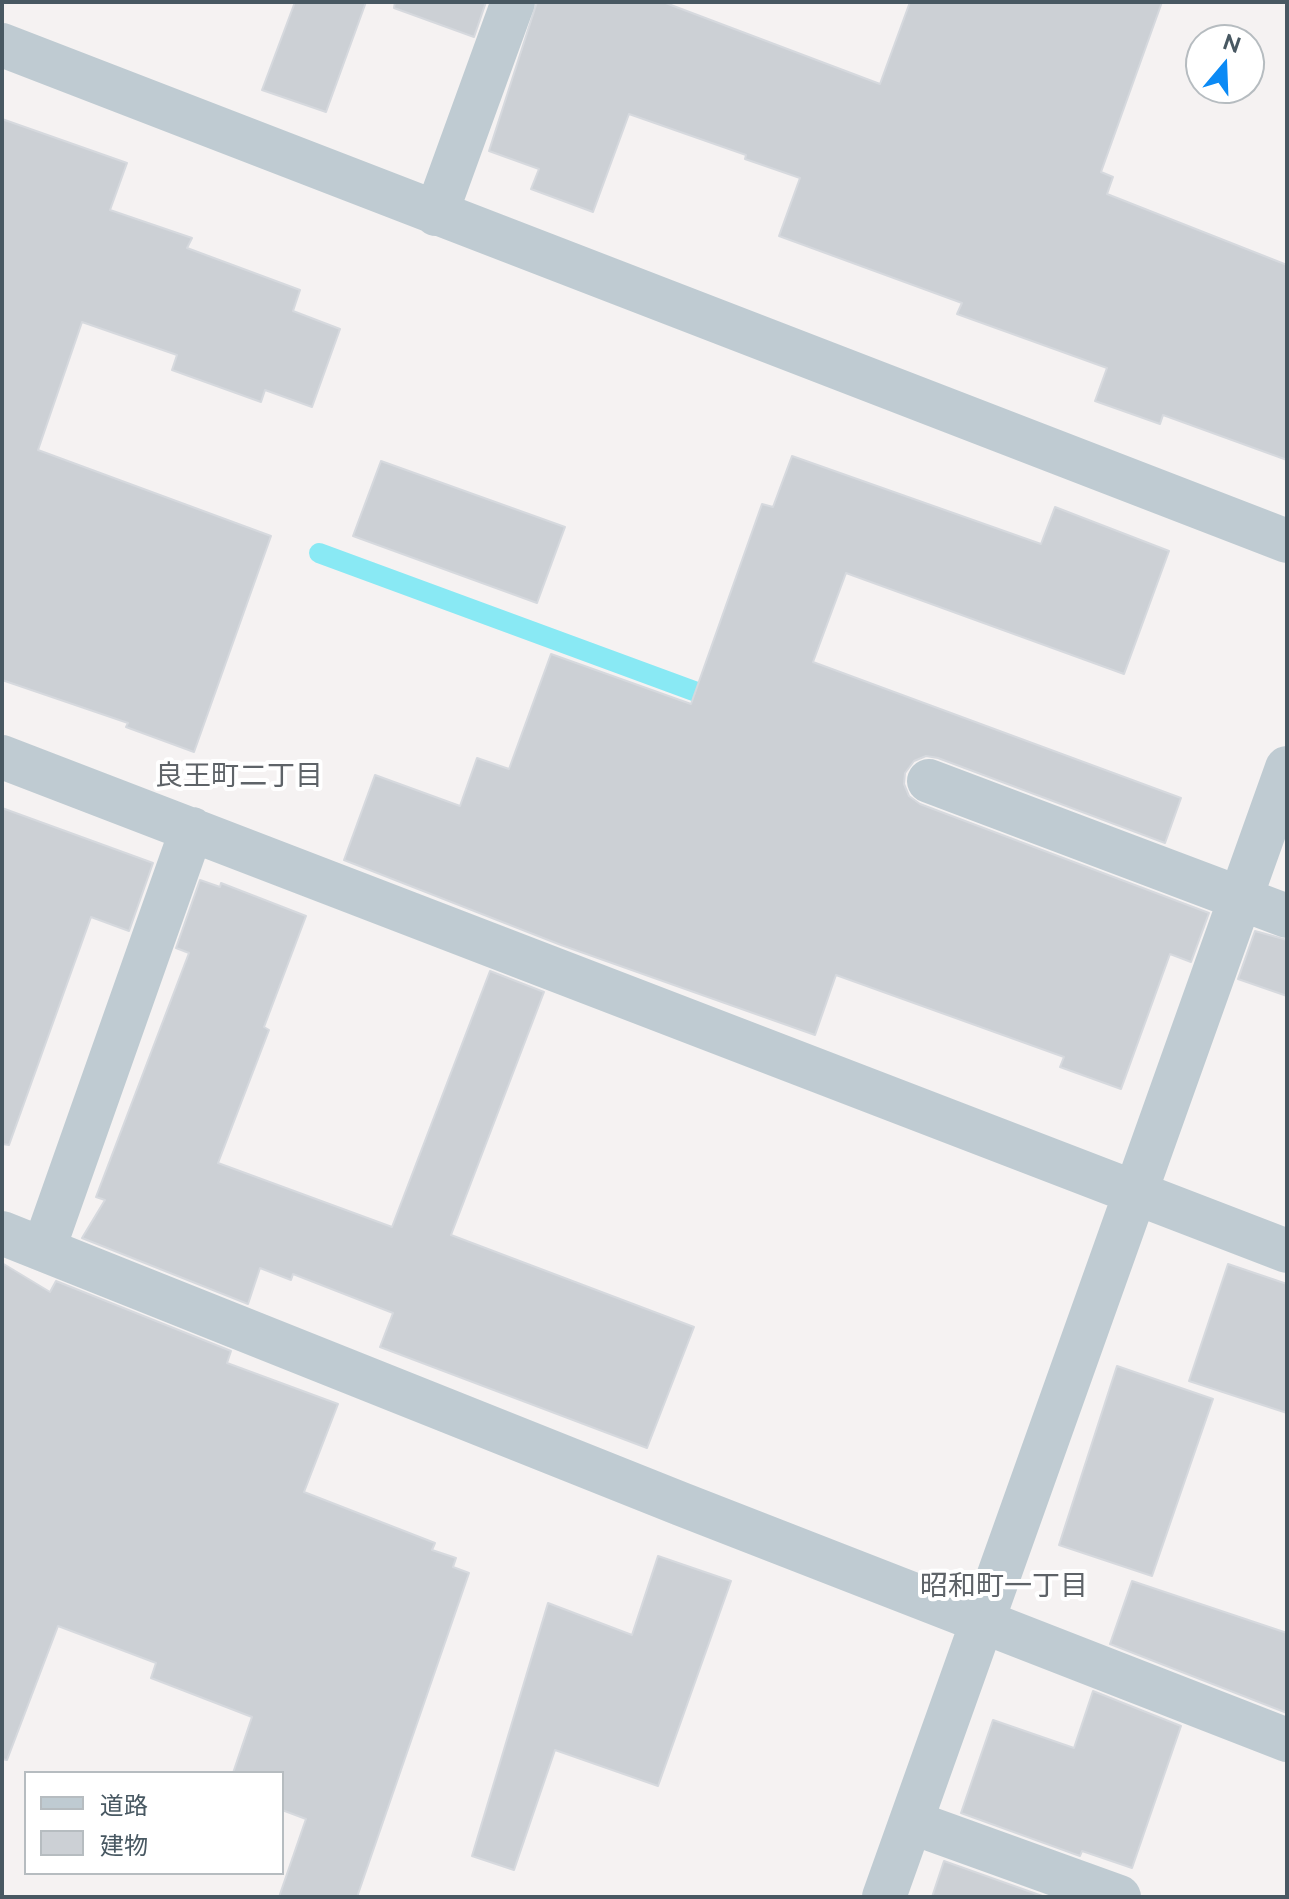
<!DOCTYPE html>
<html>
<head>
<meta charset="utf-8">
<style>
	body { margin:0 }
	#map { position:relative; width:1289px; height:1899px; overflow:hidden; background:#f5f2f2; font-family:Raleway,"Noto Sans JP",sans-serif }
	canvas { display:block }
	.frame { position:absolute; inset:0; border:4px solid #485862; pointer-events:none }
	.legend { position:absolute; left:24px; top:1771px; width:260px; height:104px; box-sizing:border-box; background:#fff; border:2px solid #b6bcc0; margin:0; padding:10px 14px; list-style:none; font-size:24px; color:#485862 }
	.legend li { display:flex; align-items:center; gap:16px; height:40px }
	.legend b { width:40px; border:2px solid #b6bcc0 }
	.north { position:absolute; left:1185px; top:24px; width:80px; height:80px; box-sizing:border-box; background:#fff; border:2px solid #b6bcc0; border-radius:50%; rotate:19deg; font-size:22px; font-weight:700; line-height:32px; text-align:center; color:#485862 }
	.north::after { content:''; display:block; margin:auto; width:28px; height:36px; background:#0b8af5; clip-path:polygon(50% 0,100% 100%,50% 72%,0 100%) }
</style>
</head>
<body>
<div id="map">
<canvas width="1289" height="1899"></canvas>
<div class="frame"></div>
<ul class="legend">
<li><b style="height:10px;background:#bfcbd2"></b>道路</li>
<li><b style="height:22px;background:#ccd0d5"></b>建物</li>
</ul>
<div class="north">N</div>
</div>
<script>
const c = document.querySelector('canvas').getContext('2d');
c.lineJoin = 'round';
function toPath(rows) {
  const path = new Path2D();
  for (const r of rows) {
    path.moveTo(r[0], r[1]);
    for (let i = 2; i < r.length; i += 2) path.lineTo(r[i], r[i + 1]);
  }
  return path;
}
function stroke(path, color, width, dash) {
  c.strokeStyle = color;
  c.lineWidth = width;
  c.lineCap = dash ? 'butt' : 'round';
  c.setLineDash(dash || []);
  c.stroke(path);
}
function fillPath(path, color) {
  c.fillStyle = color;
  c.fill(path, 'evenodd');
}
function drawText(font, color, halo, rows, align = 'center') {
  c.font = font + ' Raleway,"Noto Sans JP",sans-serif';
  c.lineWidth = 8;
  c.setLineDash([]);
  c.textBaseline = 'middle';
  c.strokeStyle = halo;
  c.fillStyle = color;
  for (const [text, x, y, turn = 0] of rows) {
    c.save();
    c.translate(x, y);
    c.rotate((+turn || 0) * Math.PI / 180);
    c.textAlign = isNaN(turn) ? turn : align;
    if (halo) c.strokeText(text, 0, 0);
    c.fillText(text, 0, 0);
    c.restore();
  }
}
const stream = toPath([
	[319,553,721,701]
]);
const building = toPath([
	[295,2,366,2,326,112,262,90,295,2],
	[395,2,486,2,474,37,394,8,395,2],
	[537,2,663,2,880,84,910,2,1162,2,1101,172,1113,177,1107,194,1287,265,1287,460,1163,415,1160,424,1095,401,1107,368,957,314,962,303,779,236,800,178,745,159,746,155,629,114,593,212,531,189,539,169,489,151,537,2],
	[2,119,127,163,110,210,192,238,187,248,300,290,293,311,340,329,312,407,265,390,261,402,172,370,177,355,82,322,38,450,271,536,194,752,126,727,128,723,2,680,2,119],
	[792,456,1041,544,1055,507,1169,551,1124,674,846,573,813,662,1181,798,1165,843,938,758,926,756,914,761,905,773,904,784,909,796,920,804,1209,913,1191,962,1170,954,1121,1089,1060,1067,1064,1057,836,975,815,1035,561,945,344,860,375,775,460,806,477,758,509,769,551,654,691,704,762,504,773,507,792,456],
	[381,461,565,527,537,603,353,536,381,461],
	[2,808,153,863,129,931,91,917,9,1145,2,1144,2,808],
	[200,880,220,887,221,883,306,916,264,1027,269,1030,218,1163,392,1227,490,971,544,992,451,1235,694,1327,647,1448,380,1347,393,1313,293,1274,291,1280,260,1268,248,1304,82,1238,105,1200,96,1197,189,953,176,948,200,880],
	[1255,931,1287,940,1287,996,1238,979,1255,931],
	[2,1263,50,1292,56,1281,231,1351,227,1363,338,1404,304,1492,435,1543,432,1550,456,1558,453,1567,469,1573,357,1897,279,1897,306,1819,282,1810,282,1773,233,1773,252,1717,151,1678,156,1663,58,1626,7,1760,2,1759,2,1263],
	[1228,1264,1287,1284,1287,1413,1189,1381,1228,1264],
	[1117,1366,1213,1399,1152,1576,1059,1545,1117,1366],
	[658,1556,731,1581,658,1786,555,1750,514,1870,472,1856,548,1603,632,1635,658,1556],
	[1132,1581,1287,1633,1287,1713,1110,1644,1132,1581],
	[1093,1691,1181,1726,1132,1868,1082,1851,1080,1856,961,1813,993,1720,1074,1748,1093,1691],
	[944,1861,1045,1897,932,1897,944,1861]
]);
const minor = toPath([
	[2,45,1287,541],
	[436,214,513,2],
	[2,757,1287,1251],
	[929,781,1287,916],
	[2,1233,681,1504,1287,1740],
	[44,1248,192,829],
	[911,1822,1119,1897],
	[884,1897,1287,768]
]);
const neighbourhoodNames = [
	["良王町二丁目",239,777],
	["昭和町一丁目",1004,1587]
];
stroke(stream, '#89e9f4', 20);
fillPath(building, '#ccd0d5');
stroke(building, '#d6d9de', 2);
stroke(minor, '#bfcbd2', 44);
drawText('28px', '#5e6368', '#fff', neighbourhoodNames);
</script>
</body>
</html>
